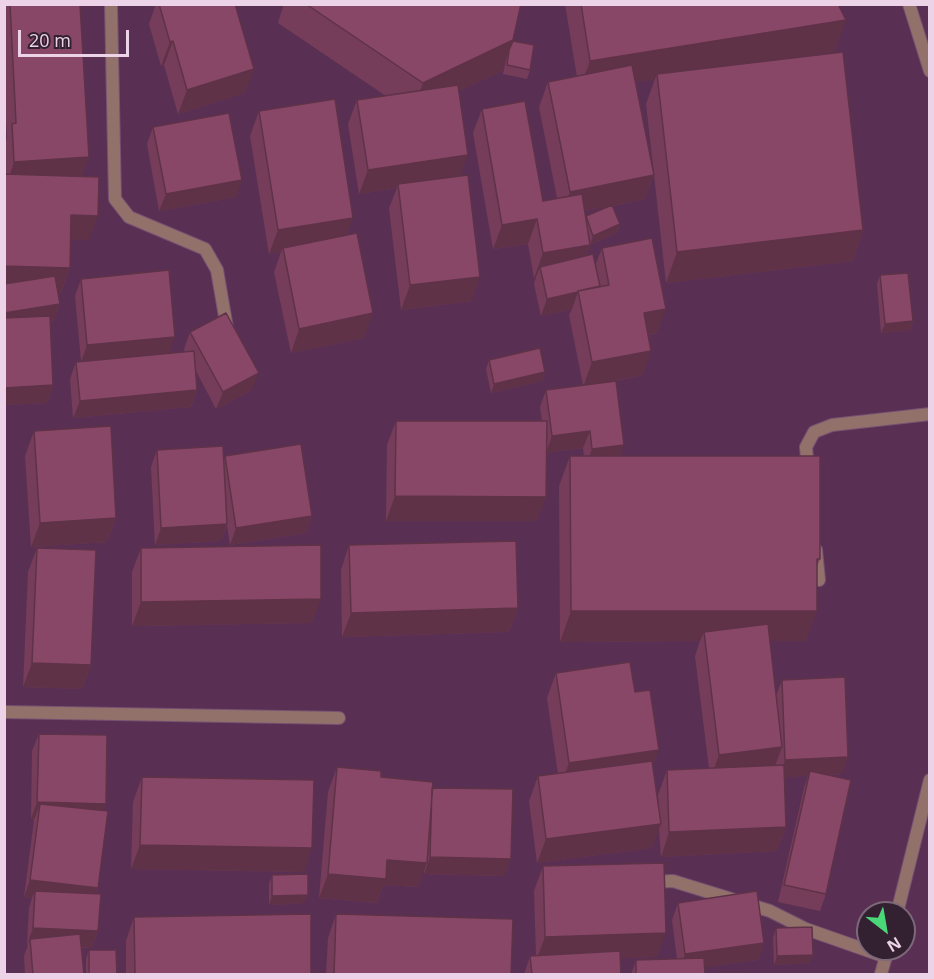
<!DOCTYPE html>
<html>
<head>
<meta charset="utf-8">
<style>
	body { margin:0 }
	#map { position:relative; width:934px; height:979px; overflow:hidden; background:#593054; font-family:"Open Sans",sans-serif }
	canvas { display:block }
	.frame { position:absolute; inset:0; border:6px solid #ecd3e8; pointer-events:none }
	.north { position:absolute; left:856px; top:901px; width:60px; height:60px; box-sizing:border-box; background:#332131; border:2px solid #7d687a; border-radius:50%; rotate:149deg; font-size:16px; font-weight:700; line-height:24px; text-align:center; color:#ecd3e8 }
	.north::after { content:''; display:block; margin:auto; width:21px; height:27px; background:#49d778; clip-path:polygon(50% 0,100% 100%,50% 72%,0 100%) }
	.scale { position:absolute; left:18px; top:30px; width:111px; height:27px; box-sizing:border-box; border:3px solid #ecd3e8; border-top:0; padding-left:8px; font-size:18px; line-height:21px; white-space:nowrap; color:#ecd3e8; -webkit-text-stroke:4px #332131; paint-order:stroke }
</style>
</head>
<body>
<div id="map">
<canvas width="934" height="979"></canvas>
<div class="frame"></div>
<div class="north">N</div>
<div class="scale">20 m</div>
</div>
<script>
const c = document.querySelector('canvas').getContext('2d');
c.lineJoin = 'round';
function toPath(rows) {
  const path = new Path2D();
  for (const r of rows) {
    path.moveTo(r[0], r[1]);
    for (let i = 2; i < r.length; i += 2) path.lineTo(r[i], r[i + 1]);
  }
  return path;
}
function stroke(path, color, width, dash) {
  c.strokeStyle = color;
  c.lineWidth = width;
  c.lineCap = dash ? 'butt' : 'round';
  c.setLineDash(dash || []);
  c.stroke(path);
}
function fillPath(path, color) {
  c.fillStyle = color;
  c.fill(path, 'evenodd');
}
const service = toPath([
	[808,470,806,447,814,432,832,425,930,414],
	[816,550,819,580],
	[649,882,673,881,770,911,806,929,886,957]
]);
const minor = toPath([
	[111,4,115,199,129,217,205,249,217,270,227,328],
	[4,712,339,718]
]);
const tertiary = toPath([
	[909,4,930,71],
	[897,913,930,780],
	[881,974,888,949]
]);
const wall = toPath([
	[4,4,80,4,82,176,89,240,71,240,70,268,61,293,58,292,60,304,54,321,50,322,53,385,47,403,4,405,4,145,7,138,4,94],
	[156,4,235,4,245,93,178,114,164,65,161,66,149,24],
	[284,4,521,4,513,41,530,70,527,79,503,74,506,59,502,71,459,91,460,176,472,301,401,310,389,208,397,188,359,194,348,124,357,100,386,96,278,23,280,16],
	[565,4,838,4,835,51,771,61,863,230,853,261,666,283,654,175,645,199,612,206,620,224,617,233,590,245,586,256,595,266,602,248,657,333,648,335,643,375,610,382,620,456,820,559,817,566,806,641,770,641,776,696,782,680,842,774,829,775,826,894,820,911,778,902,804,788,808,776,784,777,786,827,777,851,661,857,659,828,652,848,537,863,529,801,538,776,558,774,547,698,556,673,635,692,653,766,659,808,658,795,667,770,709,768,695,656,700,641,560,642,559,486,570,456,584,456,583,448,546,453,537,521,386,521,387,445,396,421,542,421,540,407,546,390,583,385,569,315,572,309,541,316,534,284,536,277,534,278,528,244,493,249,473,133,482,109,543,201,557,198,539,107,548,82,577,77],
	[655,79,646,104,654,174,636,82],
	[609,206,585,216,585,211],
	[259,111,347,235,364,338,291,353,274,272,281,252,269,254,250,136],
	[153,127,236,197,159,211,147,144],
	[880,275,913,321,910,330,881,333,877,284],
	[81,279,169,353,185,352,184,349,190,332,252,390,216,409,196,371,197,390,191,407,73,418,70,379,76,362,81,361,75,296],
	[489,360,545,372,542,381,491,393,486,369],
	[34,431,116,518,107,542,31,547,25,456],
	[157,450,224,459,225,456,312,516,306,533,230,545,227,525,221,541,155,545,151,467],
	[349,545,518,608,509,632,342,637,341,570],
	[37,548,91,665,82,689,23,687,28,572],
	[141,548,312,623,132,626,132,572],
	[39,734,106,804,103,811,98,888,96,894,98,931,92,948,82,948,84,975,25,975,24,956,28,945,27,945,29,908,32,898,24,897,34,820,31,819,32,751],
	[337,767,433,788,505,876,424,874,424,870,418,887,383,885,377,903,319,898,328,792],
	[142,777,304,872,131,869,133,802],
	[543,866,657,957,621,958,621,975,524,975,530,956,536,956,534,891],
	[272,875,305,903,269,905,269,884],
	[678,903,764,943,758,960,705,967,705,975,631,975,636,960,677,959,672,920],
	[336,914,511,975,326,975,328,938],
	[134,917,311,975,126,975,126,941],
	[776,928,810,963,774,965,773,937],
	[89,950,117,975,86,975,86,959]
]);
const shadedWall = toPath([
	[846,20,835,51,657,79,657,74,655,79,579,91,590,61],
	[513,40,502,71,412,113,423,83],
	[173,41,164,65,161,66,170,42],
	[254,69,245,93,178,114,187,90],
	[468,155,459,179,398,184,397,188,359,194,368,170],
	[89,157,80,181,6,186,14,162],
	[654,175,645,199,561,216,570,192],
	[242,180,236,197,159,211,166,194],
	[71,215,98,216,89,240,63,240],
	[353,218,344,243,283,248,281,252,269,254,278,230],
	[537,219,528,244,493,249,502,225],
	[620,224,617,233,590,245,593,236],
	[863,230,853,261,666,283,677,252],
	[590,245,582,269,540,267,536,277,534,278,543,253],
	[4,266,70,268,61,293,4,291],
	[480,277,472,301,401,310,410,285],
	[578,292,572,309,541,316,547,299],
	[60,304,54,321,4,329,4,313],
	[666,309,657,333,635,337,644,313],
	[373,313,364,338,291,353,299,329],
	[913,321,910,330,881,333,885,324],
	[175,337,169,354,81,362,87,345],
	[651,351,643,375,583,387,592,362],
	[545,372,542,381,491,393,494,384],
	[259,373,252,390,216,409,223,392],
	[53,385,47,403,4,405,4,388],
	[197,390,191,407,73,418,80,401],
	[590,431,583,448,546,453,552,436],
	[624,445,618,462,586,466,592,449],
	[395,496,546,497,537,521,386,521],
	[312,516,306,533,230,545,236,528],
	[116,518,107,542,31,547,40,523],
	[227,524,221,541,155,545,161,528],
	[321,599,312,623,132,626,141,602],
	[518,608,509,632,342,637,351,613],
	[571,611,817,611,806,641,705,641,704,632,700,641,560,642],
	[32,663,91,665,82,689,23,687],
	[782,747,773,772,710,780,719,755],
	[659,750,650,774,560,788,569,763],
	[848,757,842,774,809,776,810,771,808,776,779,778,785,760],
	[37,802,106,804,100,821,40,804,34,820,31,819],
	[661,824,652,848,537,863,546,839],
	[786,827,777,851,661,857,669,832],
	[140,845,312,848,304,872,131,869],
	[430,857,511,859,505,876,424,874],
	[387,860,427,863,418,887,383,885,377,903,319,898,328,874],
	[30,880,98,888,92,905,35,891,32,898,24,897],
	[308,895,305,903,269,905,272,896],
	[33,928,98,931,92,948,31,945,30,939,27,945],
	[666,933,657,957,536,961,545,937],
	[764,943,758,960,679,971,685,954],
	[813,955,810,963,774,965,777,956]
]);
const building = toPath([
	[10,4,80,4,89,157,14,162,12,124,16,123,10,4],
	[159,4,235,4,254,69,187,90,173,41,170,42,159,4],
	[306,4,521,4,513,40,423,83,306,4],
	[581,4,838,4,846,20,590,61,581,4],
	[513,41,534,45,530,70,507,65,509,50,513,41],
	[843,52,863,230,677,252,657,74,843,52],
	[632,65,654,175,570,192,548,82,632,65],
	[458,85,468,155,368,170,357,100,458,85],
	[335,99,353,218,278,230,259,111,335,99],
	[525,101,543,201,582,194,590,245,543,253,537,219,502,225,482,109,525,101],
	[229,113,242,180,166,194,153,127,229,113],
	[4,174,99,177,98,216,71,215,70,268,4,266,4,174],
	[468,175,480,277,410,285,398,184,468,175],
	[612,205,620,224,593,236,586,216,612,205],
	[357,233,373,313,299,329,283,248,357,233],
	[652,238,666,309,644,313,651,351,592,362,578,291,609,285,602,248,652,238],
	[593,254,600,286,578,291,578,292,547,299,540,267,593,254],
	[169,270,175,337,87,345,81,279,169,270],
	[908,273,913,321,885,324,880,275,908,273],
	[55,276,60,304,4,313,4,284,55,276],
	[226,313,259,373,223,392,190,332,226,313],
	[50,316,53,385,4,388,4,318,50,316],
	[540,348,545,372,494,384,489,360,540,348],
	[194,351,197,390,80,401,76,362,194,351],
	[616,381,624,445,592,449,590,431,552,436,546,390,616,381],
	[396,421,547,421,546,497,395,496,396,421],
	[111,426,116,518,40,523,34,431,111,426],
	[301,444,312,516,236,528,225,456,301,444],
	[223,446,227,524,161,528,157,450,223,446],
	[570,456,820,456,820,559,817,559,817,611,571,611,570,456],
	[516,541,518,608,351,613,349,545,516,541],
	[321,545,321,599,141,602,141,548,321,545],
	[37,548,96,550,91,665,32,663,37,548],
	[768,624,782,747,719,755,704,632,768,624],
	[630,662,635,692,650,690,659,750,569,763,556,673,630,662],
	[845,677,848,757,785,760,782,680,845,677],
	[39,734,107,735,106,804,37,802,39,734],
	[652,761,661,824,546,839,538,776,652,761],
	[784,765,786,827,669,832,667,770,784,765],
	[337,767,381,771,381,777,433,782,427,863,387,860,386,879,328,874,337,767],
	[810,771,851,780,826,894,784,885,810,771],
	[142,777,314,780,312,848,140,845,142,777],
	[432,788,513,789,511,859,430,857,432,788],
	[40,804,108,811,98,888,30,880,40,804],
	[664,863,666,933,545,937,543,866,664,863],
	[308,874,308,895,272,896,272,875,308,874],
	[35,891,101,894,98,931,33,928,35,891],
	[757,891,764,943,685,954,678,903,757,891],
	[311,914,311,975,135,975,134,917,311,914],
	[336,914,513,919,511,975,334,975,336,914],
	[812,927,813,955,777,956,776,928,812,927],
	[80,934,84,975,33,975,30,939,80,934],
	[89,950,116,950,117,975,89,975,89,950],
	[620,951,621,975,532,975,530,956,620,951],
	[704,958,705,975,636,975,636,960,704,958],
	[721,973,747,973,747,975,721,975,721,973]
]);
stroke(service, '#765172', 14);
stroke(minor, '#765172', 14);
stroke(tertiary, '#765172', 14);
stroke(service, '#93716b', 12);
stroke(minor, '#93716b', 12);
stroke(tertiary, '#93716b', 12);
fillPath(wall, '#753d59');
fillPath(shadedWall, '#5f3248');
fillPath(building, '#884767');
stroke(building, '#5f3248', 1.5);
</script>
</body>
</html>
